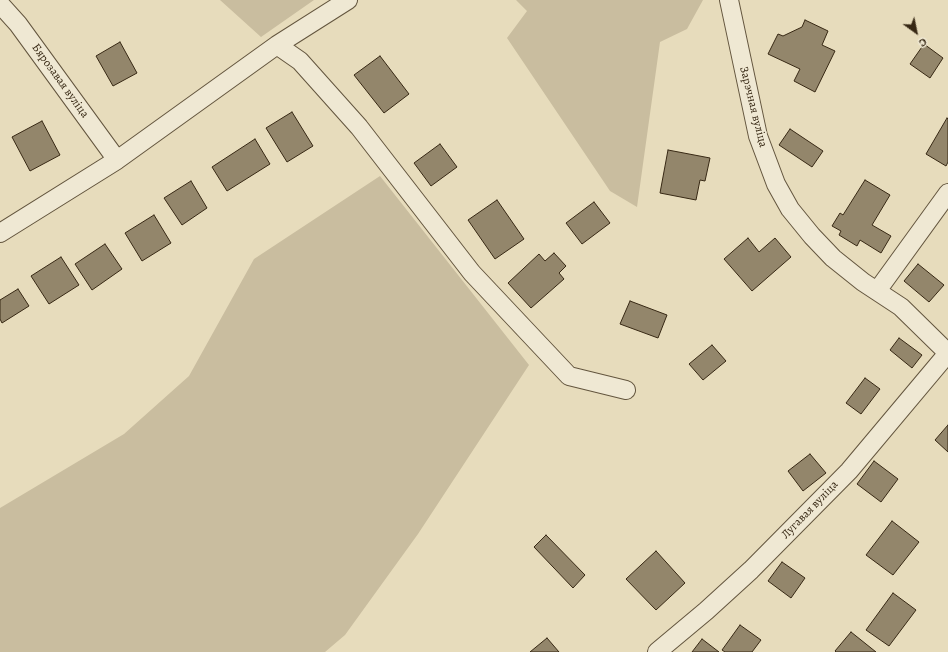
<!DOCTYPE html>
<html>
<head>
<meta charset="utf-8">
<style>
	body { margin:0 }
	#map { position:relative; width:948px; height:652px; overflow:hidden; background:#e7dcbc; font-family:Alegreya,serif }
	canvas { display:block }
	.north { position:absolute; left:896px; top:12px; width:40px; height:40px; -webkit-text-stroke:3px #efe8d3; paint-order:stroke; rotate:147deg; font-size:11px; font-weight:700; line-height:16px; text-align:center; color:#372814 }
	.north::after { content:''; display:block; margin:auto; width:14px; height:18px; background:#372814; clip-path:polygon(50% 0,100% 100%,50% 72%,0 100%) }
</style>
</head>
<body>
<div id="map">
<canvas width="948" height="652"></canvas>
<div class="north">С</div>
</div>
<script>
const c = document.querySelector('canvas').getContext('2d');
c.lineJoin = 'round';
function fillPath(path, color) {
  c.fillStyle = color;
  c.fill(path, 'evenodd');
}
function toPath(rows) {
  const path = new Path2D();
  for (const r of rows) {
    path.moveTo(r[0], r[1]);
    for (let i = 2; i < r.length; i += 2) path.lineTo(r[i], r[i + 1]);
  }
  return path;
}
function stroke(path, color, width, dash) {
  c.strokeStyle = color;
  c.lineWidth = width;
  c.lineCap = dash ? 'butt' : 'round';
  c.setLineDash(dash || []);
  c.stroke(path);
}
function drawText(font, color, halo, rows, align = 'center') {
  c.font = font + ' Alegreya,serif';
  c.lineWidth = 3.5;
  c.setLineDash([]);
  c.textBaseline = 'middle';
  c.strokeStyle = halo;
  c.fillStyle = color;
  for (const [text, x, y, turn = 0] of rows) {
    c.save();
    c.translate(x, y);
    c.rotate((+turn || 0) * Math.PI / 180);
    c.textAlign = isNaN(turn) ? turn : align;
    if (halo) c.strokeText(text, 0, 0);
    c.fillText(text, 0, 0);
    c.restore();
  }
}
const green = toPath([
	[220,0,314,0,261,37],
	[516,0,703,0,687,29,660,42,637,207,610,191,507,38,527,11],
	[380,176,529,365,418,534,345,635,325,652,0,652,0,508,124,434,189,376,254,259]
]);
const building = toPath([
	[805,20,828,31,822,45,835,51,815,92,794,81,800,69,768,54,778,34,783,36,802,27,805,20],
	[120,42,137,73,113,86,96,56,120,42],
	[924,44,943,58,930,78,910,64,924,44],
	[380,56,409,94,384,113,354,75,380,56],
	[292,112,313,146,287,162,266,128,292,112],
	[947,118,948,119,948,162,946,166,926,154,947,118],
	[42,121,60,155,30,171,12,137,42,121],
	[790,129,823,151,812,167,779,145,790,129],
	[255,139,270,164,227,191,212,167,255,139],
	[440,144,457,167,431,186,414,163,440,144],
	[668,150,710,158,705,181,700,180,696,200,660,193,668,150],
	[865,180,890,195,872,225,891,236,881,253,860,240,857,246,839,235,841,231,832,226,840,213,843,215,865,180],
	[191,181,207,208,182,225,164,198,191,181],
	[497,200,524,239,495,259,468,220,497,200],
	[594,202,610,223,582,244,566,223,594,202],
	[154,215,171,243,142,261,125,233,154,215],
	[748,238,759,252,775,238,791,257,752,291,724,259,748,238],
	[105,244,122,269,92,290,75,264,105,244],
	[554,253,566,266,559,273,564,279,531,308,508,283,539,254,545,261,554,253],
	[61,257,79,285,49,304,31,276,61,257],
	[918,264,944,285,929,302,904,281,918,264],
	[18,289,29,306,2,323,0,319,0,300,18,289],
	[630,301,667,315,658,338,620,324,630,301],
	[899,338,922,355,912,368,890,350,899,338],
	[712,345,726,361,703,380,689,364,712,345],
	[865,378,880,389,861,414,846,403,865,378],
	[948,425,948,452,935,440,948,425],
	[810,454,826,473,803,491,788,471,810,454],
	[874,461,898,479,881,502,857,484,874,461],
	[892,521,919,542,893,575,866,555,892,521],
	[546,535,585,575,573,588,534,547,546,535],
	[656,551,685,583,656,610,626,579,656,551],
	[782,562,805,578,791,598,768,581,782,562],
	[893,593,916,610,889,646,866,630,893,593],
	[740,625,761,640,752,652,725,652,722,650,740,625],
	[851,632,876,652,836,652,835,651,851,632],
	[547,638,559,652,530,652,547,638],
	[702,639,719,652,692,652,702,639]
]);
const minor = toPath([
	[729,0,758,136,776,184,790,209,812,236,833,258,863,282,901,307,948,353],
	[0,4,18,24,117,160],
	[277,45,300,61,359,127,472,273,569,376,626,390],
	[0,233,117,160,277,45,348,0],
	[877,291,948,193],
	[657,652,706,611,751,570,849,471,948,353]
]);
const streetNames = [
	["Бярозавая вуліца",60,81,54],
	["Зарэчная вуліца",753,107,76],
	["Лугавая вуліца",810,510,-46]
];
fillPath(green, '#c9bd9f');
fillPath(building, '#93866b');
stroke(building, '#372814', 1);
stroke(minor, '#63553e', 20);
stroke(minor, '#efe8d3', 18);
drawText('12px', '#372814', '#efe8d3', streetNames);
</script>
</body>
</html>
